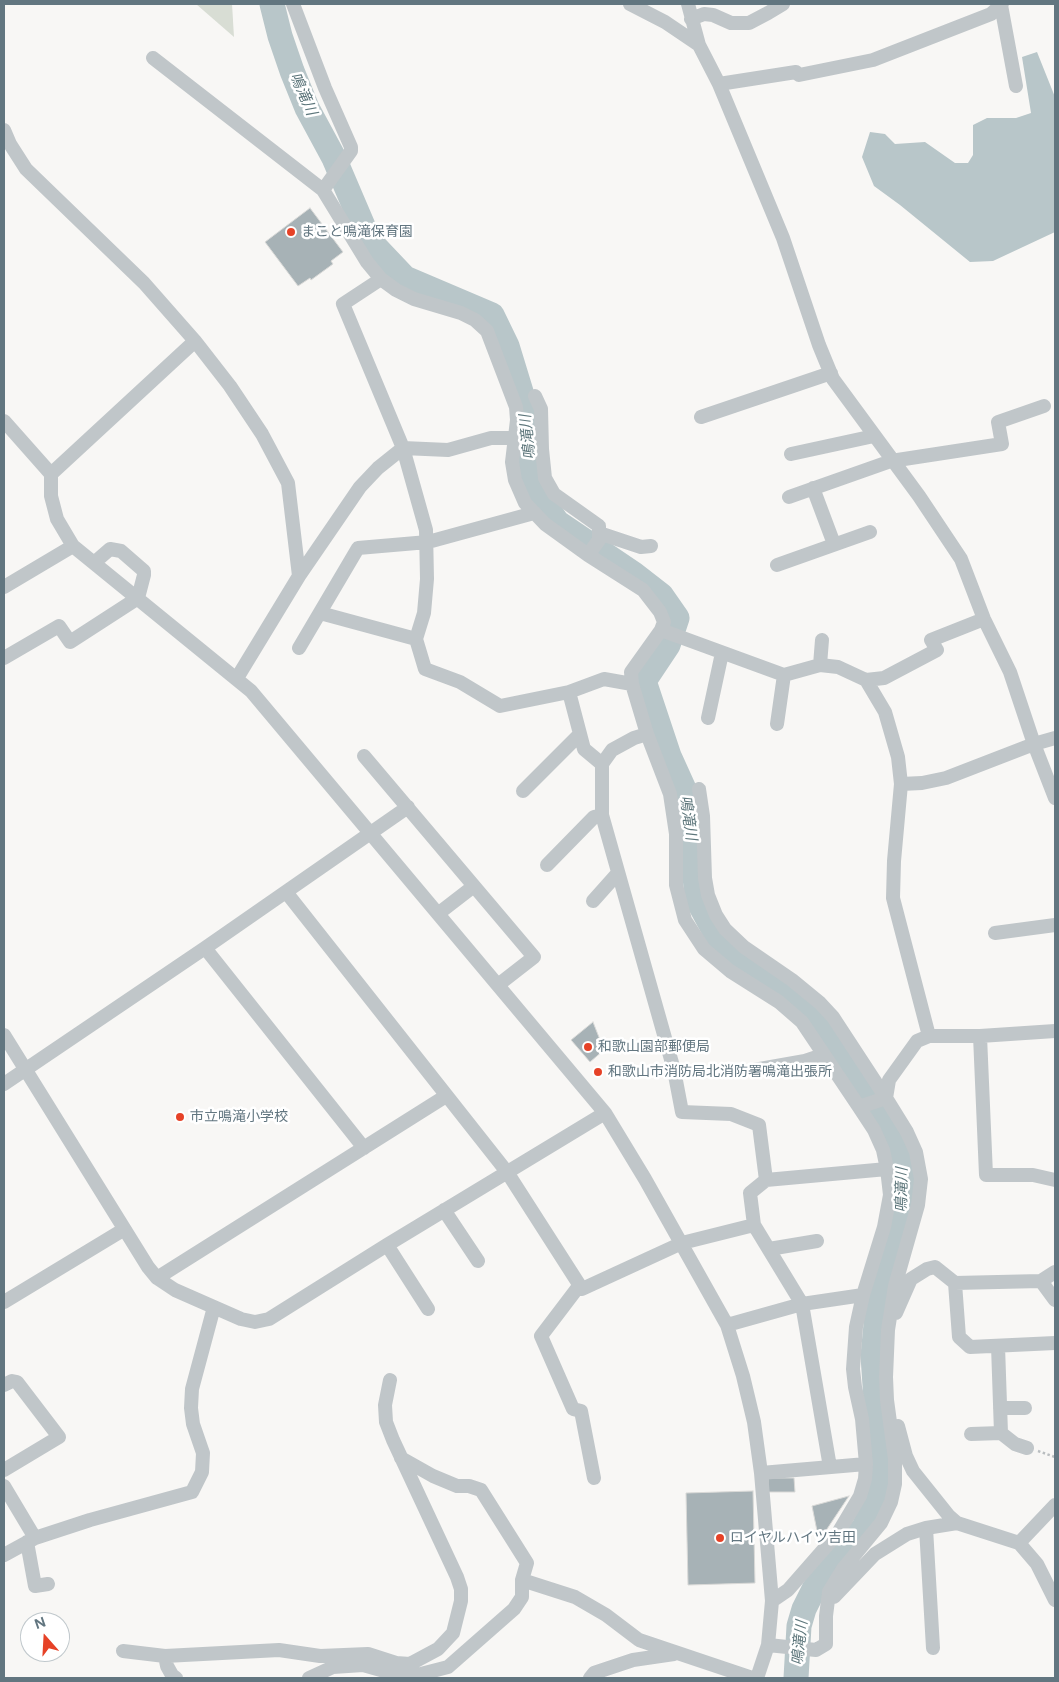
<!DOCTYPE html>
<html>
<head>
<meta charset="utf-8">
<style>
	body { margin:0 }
	#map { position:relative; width:1059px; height:1682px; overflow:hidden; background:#f8f7f5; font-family:Figtree,sans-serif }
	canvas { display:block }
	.frame { position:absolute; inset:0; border:5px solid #627680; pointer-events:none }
	.north { position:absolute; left:20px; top:1612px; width:50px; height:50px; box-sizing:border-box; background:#fff; border:1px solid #c0c8cc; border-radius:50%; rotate:341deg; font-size:14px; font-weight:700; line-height:20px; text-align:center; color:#627680 }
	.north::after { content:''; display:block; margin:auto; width:18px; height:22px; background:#e64227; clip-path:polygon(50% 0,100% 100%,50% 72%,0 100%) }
</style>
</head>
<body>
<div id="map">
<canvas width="1059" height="1682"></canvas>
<div class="frame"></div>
<div class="north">N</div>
</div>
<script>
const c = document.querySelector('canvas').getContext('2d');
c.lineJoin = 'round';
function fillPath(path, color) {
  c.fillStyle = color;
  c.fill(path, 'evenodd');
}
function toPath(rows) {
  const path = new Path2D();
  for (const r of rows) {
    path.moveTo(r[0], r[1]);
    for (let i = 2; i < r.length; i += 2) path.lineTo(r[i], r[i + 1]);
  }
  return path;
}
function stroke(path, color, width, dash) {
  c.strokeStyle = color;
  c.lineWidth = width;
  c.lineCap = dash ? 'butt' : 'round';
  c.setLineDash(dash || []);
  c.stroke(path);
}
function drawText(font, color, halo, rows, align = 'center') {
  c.font = font + ' Figtree,"Noto Sans JP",sans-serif';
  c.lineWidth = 5;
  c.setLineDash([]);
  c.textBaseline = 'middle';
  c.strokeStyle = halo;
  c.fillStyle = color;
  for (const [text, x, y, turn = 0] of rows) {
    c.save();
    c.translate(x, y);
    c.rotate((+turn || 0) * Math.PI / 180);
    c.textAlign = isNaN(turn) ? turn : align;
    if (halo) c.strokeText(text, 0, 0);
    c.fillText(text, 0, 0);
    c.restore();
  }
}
const green = toPath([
	[196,4,232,4,234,37]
]);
const water = toPath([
	[1037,52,1055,97,1055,232,993,261,970,262,900,205,874,186,862,157,870,132,885,134,895,144,925,142,955,163,968,163,973,155,973,125,987,118,1016,118,1031,113,1022,57]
]);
const river = toPath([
	[272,4,280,36,292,71,307,108,334,158,369,240,405,278,492,315,507,346,529,418,529,451,532,485,557,522,634,574,661,595,677,618,668,645,644,681,669,756,688,798,697,899,723,947,802,1004,835,1046,883,1116,900,1150,905,1171,903,1211,897,1246,877,1314,873,1356,881,1474,876,1498,864,1527,814,1589,804,1609,799,1626,796,1678]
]);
const building = toPath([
	[310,208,343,252,331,261,333,264,311,280,310,278,298,286,265,242,310,208],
	[593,1022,604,1050,590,1062,571,1040,593,1022],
	[768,1478,794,1478,795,1492,768,1492,768,1478],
	[753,1491,755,1583,688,1585,686,1493,753,1491],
	[849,1496,819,1541,812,1506,849,1496]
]);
const path = toPath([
	[1038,1451,1055,1457]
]);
const minor = toPath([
	[293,4,325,88,351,147,351,151,323,190],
	[630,4,665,22,699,45],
	[688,4,699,45,719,84,783,238,819,345,833,379,919,496,961,559,984,619,1010,672,1034,744,1055,798],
	[1001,5,1016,86],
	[691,19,704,14,713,15,731,23,749,23,768,13,783,4],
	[153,58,323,190,367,262,381,279,396,290,414,299,461,313,475,320,487,331,516,407,517,420,512,462,515,480,525,503,545,524,588,555,643,590,660,612,664,622,661,630,631,672,632,684,647,734,670,794,676,834,676,885,685,920,704,949,730,971,779,1002,802,1022,859,1107,874,1130,883,1150,887,1169,890,1195,884,1227,863,1295,856,1327,853,1369,855,1387,862,1419,866,1464,865,1479,860,1496,838,1533,788,1590,772,1601],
	[719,84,796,72,799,75,873,60,991,14,1002,4],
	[4,130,10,144,26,169,144,283,195,341,230,386,262,434,288,483,299,576],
	[381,279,343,304,403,448,426,530,427,579,424,613,416,639,425,669,460,682,500,706,569,692,604,679,632,684],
	[535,396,541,409,542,449,545,478,554,494,599,526,599,540,588,555],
	[701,417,831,373],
	[4,421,51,474,51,496,57,519,73,546,251,691,605,1113,645,1179,727,1325,743,1376,754,1422,761,1473,772,1601,768,1645,757,1678],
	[791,454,874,436],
	[51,474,195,341],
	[813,488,834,544],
	[789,497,891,461,1002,444,998,422,1044,406],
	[599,533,641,547,651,546],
	[777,565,870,532],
	[4,587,73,546],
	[320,613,416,639],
	[661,630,784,675,820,665,838,667,866,680,885,712,898,757,901,784,894,861,893,898,929,1036],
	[299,648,358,548,428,542,534,513],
	[4,658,59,626,70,642,138,598,144,575,144,571,121,551,110,549,95,562],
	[820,665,822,640],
	[237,678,299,576,360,487,378,468,403,448,448,450,491,438,514,438],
	[866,680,884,678,937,650,931,640,984,619],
	[569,692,584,749,602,764],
	[708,718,722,653],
	[777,724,784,675],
	[647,734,634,738,612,750,602,764,602,815,674,1070,682,1112,731,1114,759,1125,766,1180],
	[364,756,534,957,498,985],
	[901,784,922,783,946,778,1034,744,1055,738],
	[699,789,703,816,705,878,708,895,716,915,725,929,744,947,792,980,820,1003,833,1017,886,1098,859,1107],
	[523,791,580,734],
	[547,865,594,817,602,815],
	[286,892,507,1172,582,1289,682,1243,754,1225,802,1304,830,1467],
	[593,901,618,873],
	[439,913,474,886],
	[995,933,1055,925],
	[205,948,364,1148],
	[4,1035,148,1267,157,1278,175,1290,241,1319,255,1322,269,1319,387,1245,605,1113],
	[980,1036,986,1175,1033,1175,1055,1180],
	[754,1070,805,1061,823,1055],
	[4,1084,205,948,408,807],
	[444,1210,478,1261],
	[754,1225,750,1193,766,1180,887,1169],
	[387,1245,428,1309],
	[769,1249,817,1241],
	[157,1278,446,1096],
	[1041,1281,1055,1272],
	[955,1283,1041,1281,1055,1300],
	[579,1286,541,1336,573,1409,581,1411,594,1478],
	[4,1302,123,1230],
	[896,1313,911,1279,927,1269,935,1267,955,1283,959,1337,970,1347,1055,1343],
	[727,1325,802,1304,863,1295],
	[998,1346,1001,1433,1015,1444,1027,1448],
	[390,1380,385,1405,386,1422,393,1440,457,1577,461,1589,461,1601,453,1633,438,1649,410,1664,413,1676],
	[4,1385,12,1381,17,1382,59,1437,4,1470],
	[1000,1408,1025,1408],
	[898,1426,906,1456,913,1471,949,1516,957,1523],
	[971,1434,1001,1433],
	[761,1473,866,1464],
	[4,1486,35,1538],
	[926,1528,933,1648],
	[27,1542,35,1586,48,1584],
	[1019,1543,1055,1505],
	[4,1555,35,1538,90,1520,192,1492,202,1472,203,1453,193,1424,191,1408,192,1389,214,1307],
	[522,1580,575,1597,606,1615,639,1640,752,1678],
	[834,1597,875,1554,907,1534,926,1528,957,1523,1019,1543,1037,1564,1055,1600],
	[768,1645,816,1650,826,1644,826,1616,829,1592,843,1569,881,1523,891,1502,895,1484,895,1459,887,1400,886,1377,888,1330,895,1286,918,1205,921,1179,916,1152,907,1132,886,1098,889,1080,917,1041,929,1036,980,1036,1055,1031],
	[123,1651,165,1656,279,1650,320,1656,368,1654,396,1663,410,1664],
	[165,1656,167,1666,172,1675,176,1678],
	[309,1678,333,1667,363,1665,402,1676,413,1676,448,1667,514,1609,522,1597,522,1580,527,1563,481,1490,469,1486,457,1486,433,1476,401,1458],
	[590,1678,594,1673,633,1660,674,1654]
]);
const markers = [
	[291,232,5,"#e64227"],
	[588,1047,5,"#e64227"],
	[598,1072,5,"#e64227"],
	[180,1117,5,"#e64227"],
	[720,1538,5,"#e64227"]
];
const poiNames = [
	["まこと鳴滝保育園",301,232],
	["和歌山園部郵便局",598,1047],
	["和歌山市消防局北消防署鳴滝出張所",608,1072],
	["市立鳴滝小学校",190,1117],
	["ロイヤルハイツ吉田",730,1538]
];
const waterNames = [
	["鳴滝川",303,94,66],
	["鳴滝川",528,437,-96],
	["鳴滝川",688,818,82],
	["鳴滝川",902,1190,-89],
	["鳴滝川",800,1643,-84]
];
fillPath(green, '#d8ddd4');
fillPath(water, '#b8c6c9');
stroke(river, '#b8c6c9', 25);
fillPath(building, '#a7b2b6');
stroke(building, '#d9d9d7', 1);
stroke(path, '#babec0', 2.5, [2.5, 2.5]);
stroke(minor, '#c0c6c9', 14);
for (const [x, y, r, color] of markers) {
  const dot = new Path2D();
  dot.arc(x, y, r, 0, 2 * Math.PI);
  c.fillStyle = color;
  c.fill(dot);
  stroke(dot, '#fff', 2);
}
drawText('14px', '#627680', '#fff', poiNames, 'left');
drawText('italic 15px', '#5d767b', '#fff', waterNames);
</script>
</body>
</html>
